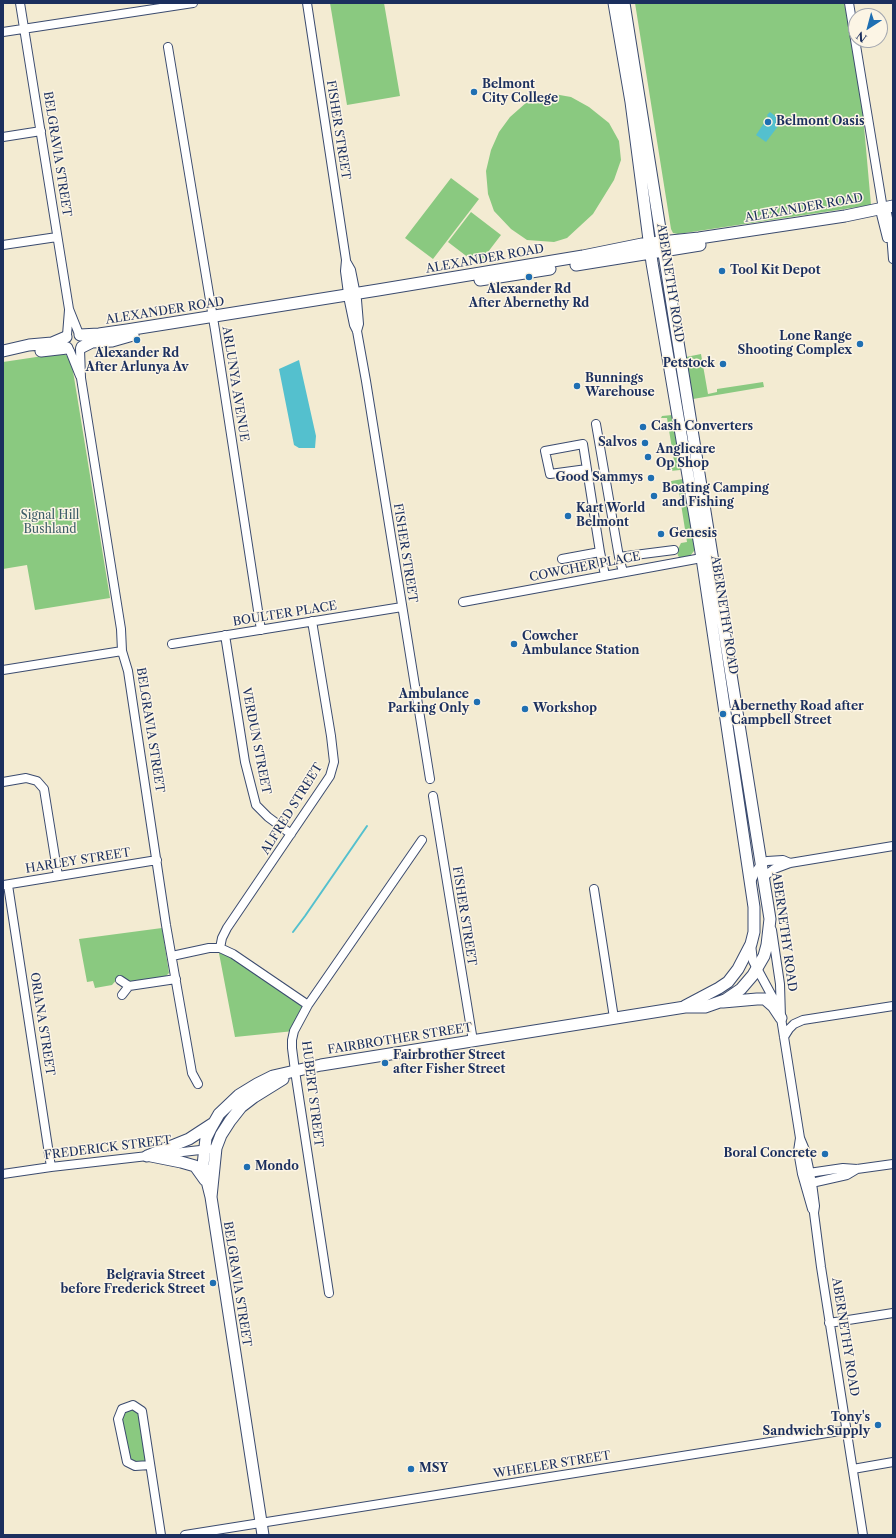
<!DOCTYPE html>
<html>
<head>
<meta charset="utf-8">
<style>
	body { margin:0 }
	#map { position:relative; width:896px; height:1538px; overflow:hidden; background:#f3ebd2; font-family:"Libre Caslon Text",serif }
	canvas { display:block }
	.frame { position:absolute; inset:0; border:4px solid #1b2f5e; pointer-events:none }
	.north { position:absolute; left:848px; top:8px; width:40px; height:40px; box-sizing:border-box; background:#fcf5e5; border:1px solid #a2a6af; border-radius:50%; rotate:216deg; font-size:11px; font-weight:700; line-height:16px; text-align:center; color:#1b2f5e }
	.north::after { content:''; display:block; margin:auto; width:14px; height:18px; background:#1f6fb2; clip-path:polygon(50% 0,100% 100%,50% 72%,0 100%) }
</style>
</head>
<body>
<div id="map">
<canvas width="896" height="1538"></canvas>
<div class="frame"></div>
<div class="north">N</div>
</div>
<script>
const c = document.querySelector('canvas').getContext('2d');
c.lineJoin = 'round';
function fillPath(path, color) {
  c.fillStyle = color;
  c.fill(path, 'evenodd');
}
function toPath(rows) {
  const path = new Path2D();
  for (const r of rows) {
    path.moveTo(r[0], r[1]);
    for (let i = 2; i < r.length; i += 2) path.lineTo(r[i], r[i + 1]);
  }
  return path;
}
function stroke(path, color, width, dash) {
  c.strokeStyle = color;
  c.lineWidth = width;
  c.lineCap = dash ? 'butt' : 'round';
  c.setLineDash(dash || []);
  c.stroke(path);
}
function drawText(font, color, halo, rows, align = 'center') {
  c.font = font + ' "Libre Caslon Text",serif';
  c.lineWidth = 3;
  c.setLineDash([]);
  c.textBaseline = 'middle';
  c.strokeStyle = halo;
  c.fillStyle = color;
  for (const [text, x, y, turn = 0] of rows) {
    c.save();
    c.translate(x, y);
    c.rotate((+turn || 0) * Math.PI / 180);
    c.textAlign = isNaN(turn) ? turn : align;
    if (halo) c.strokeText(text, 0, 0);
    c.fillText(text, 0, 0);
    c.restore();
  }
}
const green = toPath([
	[330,3,384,3,400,96,347,105],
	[635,3,844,3,860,81,871,205,678,234,673,233,671,229],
	[554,94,571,97,589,107,609,123,619,141,621,160,614,180,593,214,567,238,554,242,527,240,511,229,494,211,488,194,486,171,491,150,499,132,510,117,527,102,539,96],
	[451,178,479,199,433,259,405,238],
	[471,212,501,235,478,265,448,242],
	[63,353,70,358,72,365,110,598,35,610,27,565,3,569,3,362],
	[701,354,708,394,717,392,717,389,763,382,764,387,693,399,686,357],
	[672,415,673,415,682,467,680,470,670,471,670,468,675,467,667,418,661,418,662,416],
	[683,479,685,481,695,546,694,551,690,556,681,558,678,556,677,551,681,543,687,542,678,485,672,486,671,481],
	[162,928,169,973,164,978,131,983,120,976,112,985,95,988,93,981,87,982,79,939],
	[218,948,308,1005,294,1031,235,1037],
	[133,1407,140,1412,150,1465,127,1462,118,1419,122,1409]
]);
const water = toPath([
	[770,112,782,121,766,142,756,135,768,117,767,115],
	[299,360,316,436,315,448,299,448,294,445,279,369]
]);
const stream = toPath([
	[293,932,305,916,367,826]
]);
const minor = toPath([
	[20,3,69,309,79,334],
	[307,3,346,260,345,271,349,301,354,325,357,331,366,381,430,779],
	[849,3,882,203,883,207,887,213,891,233,893,259],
	[3,32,193,3],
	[168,47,215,330,261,630],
	[3,137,41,131],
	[883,207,881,214,887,238],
	[3,245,57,237],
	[347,263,351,270,357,300,359,324,357,331],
	[67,335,69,310],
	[80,349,81,378,121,629,122,651,128,671,166,925,192,1073,198,1084],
	[70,351,80,376],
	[596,424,619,557,674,550],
	[587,469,550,474,545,451,583,444,600,552],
	[619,557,623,572],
	[562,559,600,552,605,575],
	[463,602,707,557],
	[225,635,245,762,256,805,268,817,291,834],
	[172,644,402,607],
	[3,670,122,651],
	[3,782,26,778,37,781,44,789,58,876],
	[433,796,473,1041],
	[764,879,766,875,774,869,790,863,893,846],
	[751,882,755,873,761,864,767,861,783,860,790,863],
	[4,885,157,860],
	[8,885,51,1167],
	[594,889,614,1018],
	[772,930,780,984,781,1018,800,1138,805,1150,812,1183,815,1206,814,1213,821,1267,863,1535],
	[751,944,753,961,779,1009],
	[220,948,222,938,227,928,330,776,334,762,331,736,312,621],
	[172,956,209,948,220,948,233,954,308,1005],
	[120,980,129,986],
	[122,995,129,986,176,979],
	[784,1037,789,1029,794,1024,803,1020,893,1006],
	[800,1138,798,1151,802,1174,812,1209],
	[3,1174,51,1167,209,1149],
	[802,1174,843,1168,857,1169,893,1164],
	[807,1184,847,1175,857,1169],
	[329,1293,295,1071,292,1048,292,1040,294,1031,308,1005,422,840],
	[829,1323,893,1313],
	[150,1465,135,1466,127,1462,118,1419,122,1409,133,1405,142,1411,161,1535],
	[853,1469,893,1462],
	[185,1535,846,1430]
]);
const major = toPath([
	[614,3,631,102,652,263,702,558,754,907,754,932,751,944,738,969,728,982,719,988,685,1006],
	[576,265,700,245],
	[480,280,550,269],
	[80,335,99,334,127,330,378,290,583,256,642,244,699,238,845,216,893,206],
	[82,347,92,342,112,341,133,335],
	[3,351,29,345,52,343,66,337],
	[41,351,67,348],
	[723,1002,757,999,765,999,773,1006,781,1018],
	[147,1156,189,1139,212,1124],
	[151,1156,181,1162,195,1166,205,1180],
	[211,1197,203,1165,206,1138,211,1128,219,1114,239,1095,257,1084,273,1076,321,1065,685,1007,705,1007,725,1000,741,989,753,975,764,956,767,945,770,919,624,3],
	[263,1535,211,1197,216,1148,221,1135,230,1121,241,1107,254,1097,283,1079]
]);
const markers = [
	[474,92,4,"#1f6fb2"],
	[768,122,4,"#1f6fb2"],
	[722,271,4,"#1f6fb2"],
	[529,277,4,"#1f6fb2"],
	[137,340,4,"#1f6fb2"],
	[860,344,4,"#1f6fb2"],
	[723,364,4,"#1f6fb2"],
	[577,386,4,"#1f6fb2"],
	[643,427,4,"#1f6fb2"],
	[645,443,4,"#1f6fb2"],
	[648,457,4,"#1f6fb2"],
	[651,478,4,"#1f6fb2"],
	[654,496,4,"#1f6fb2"],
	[568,516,4,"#1f6fb2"],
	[661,534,4,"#1f6fb2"],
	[514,644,4,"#1f6fb2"],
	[477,702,4,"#1f6fb2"],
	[525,709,4,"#1f6fb2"],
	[723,714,4,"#1f6fb2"],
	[385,1063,4,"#1f6fb2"],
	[825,1154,4,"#1f6fb2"],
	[247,1167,4,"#1f6fb2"],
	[213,1283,4,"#1f6fb2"],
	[878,1425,4,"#1f6fb2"],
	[411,1469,4,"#1f6fb2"]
];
const poiNames = [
	["Belmont",482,85],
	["City College",482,99],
	["Belmont Oasis",776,122],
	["Tool Kit Depot",730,271],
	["Alexander Rd",529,290,"center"],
	["After Abernethy Rd",529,304,"center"],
	["Lone Range",852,337,"right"],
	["Shooting Complex",852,351,"right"],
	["Alexander Rd",137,354,"center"],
	["After Arlunya Av",137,368,"center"],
	["Petstock",715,364,"right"],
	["Bunnings",585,379],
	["Warehouse",585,393],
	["Cash Converters",651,427],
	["Salvos",637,443,"right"],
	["Anglicare",656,450],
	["Op Shop",656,464],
	["Good Sammys",643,478,"right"],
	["Boating Camping",662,489],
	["and Fishing",662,503],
	["Kart World",576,509],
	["Belmont",576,523],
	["Genesis",669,534],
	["Cowcher",522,637],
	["Ambulance Station",522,651],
	["Ambulance",469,695,"right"],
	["Parking Only",469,709,"right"],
	["Abernethy Road after",731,707],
	["Campbell Street",731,721],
	["Workshop",533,709],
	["Fairbrother Street",393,1056],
	["after Fisher Street",393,1070],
	["Boral Concrete",817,1154,"right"],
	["Mondo",255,1167],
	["Belgravia Street",205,1276,"right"],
	["before Frederick Street",205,1290,"right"],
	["Tony's",870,1418,"right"],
	["Sandwich Supply",870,1432,"right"],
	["MSY",419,1469]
];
const streetNames = [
	["FISHER STREET",338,130,81],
	["BELGRAVIA STREET",57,154,81],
	["ALEXANDER ROAD",804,208,-10],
	["ALEXANDER ROAD",485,259,-10],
	["ABERNETHY ROAD",670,283,81],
	["ALEXANDER ROAD",165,311,-9],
	["ARLUNYA AVENUE",235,384,81],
	["FISHER STREET",405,553,81],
	["COWCHER PLACE",585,567,-11],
	["BOULTER PLACE",285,614,-9],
	["ABERNETHY ROAD",724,615,81],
	["BELGRAVIA STREET",150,730,81],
	["VERDUN STREET",256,741,79],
	["ALFRED STREET",292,809,-58],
	["HARLEY STREET",78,861,-9],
	["FISHER STREET",464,916,81],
	["ABERNETHY ROAD",784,932,82],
	["ORIANA STREET",42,1024,81],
	["FAIRBROTHER STREET",400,1039,-9],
	["HUBERT STREET",312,1094,83],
	["FREDERICK STREET",108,1148,-7],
	["BELGRAVIA STREET",237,1284,81],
	["ABERNETHY ROAD",845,1337,81],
	["WHEELER STREET",552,1465,-9]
];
const parkNames = [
	["Signal Hill",50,516],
	["Bushland",50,530]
];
fillPath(green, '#8ac980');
fillPath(water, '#54c0ce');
stroke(stream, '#54c0ce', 2);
stroke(minor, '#3b4b6f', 10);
stroke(major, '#3b4b6f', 13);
stroke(minor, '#fff', 8);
stroke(major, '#fff', 11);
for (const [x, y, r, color] of markers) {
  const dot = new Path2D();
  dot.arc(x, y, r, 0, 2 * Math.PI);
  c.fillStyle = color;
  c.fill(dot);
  stroke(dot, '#fcf5e5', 1.5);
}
drawText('bold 12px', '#1b2f5e', '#fcf5e5', poiNames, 'left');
drawText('12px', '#1b2f5e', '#fcf5e5', streetNames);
drawText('12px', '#3c5d68', '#fcf5e5', parkNames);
</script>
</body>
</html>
